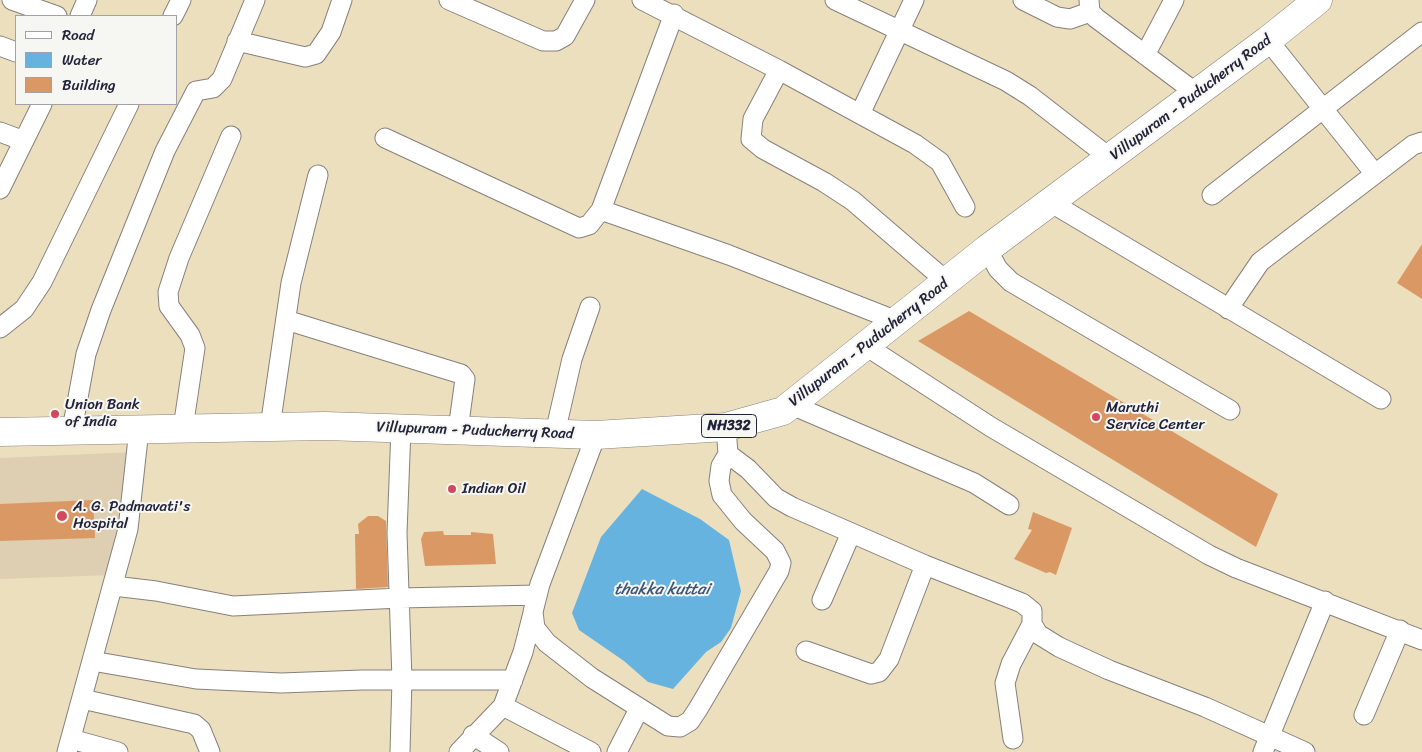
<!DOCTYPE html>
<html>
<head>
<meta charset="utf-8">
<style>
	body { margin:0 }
	#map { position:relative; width:1422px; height:752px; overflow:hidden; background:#ecdfbe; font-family:Sriracha,sans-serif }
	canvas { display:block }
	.legend { position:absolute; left:15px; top:15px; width:162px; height:90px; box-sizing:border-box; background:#f6f6f2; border:1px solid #a1a1a9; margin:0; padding:6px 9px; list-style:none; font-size:15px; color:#22223b }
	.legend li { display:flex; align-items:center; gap:10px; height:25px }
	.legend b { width:25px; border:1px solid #a1a1a9 }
</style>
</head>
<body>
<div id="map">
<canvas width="1422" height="752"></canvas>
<ul class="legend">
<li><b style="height:6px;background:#fff"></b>Road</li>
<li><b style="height:14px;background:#66b3e0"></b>Water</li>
<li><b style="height:14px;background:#da9964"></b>Building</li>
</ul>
</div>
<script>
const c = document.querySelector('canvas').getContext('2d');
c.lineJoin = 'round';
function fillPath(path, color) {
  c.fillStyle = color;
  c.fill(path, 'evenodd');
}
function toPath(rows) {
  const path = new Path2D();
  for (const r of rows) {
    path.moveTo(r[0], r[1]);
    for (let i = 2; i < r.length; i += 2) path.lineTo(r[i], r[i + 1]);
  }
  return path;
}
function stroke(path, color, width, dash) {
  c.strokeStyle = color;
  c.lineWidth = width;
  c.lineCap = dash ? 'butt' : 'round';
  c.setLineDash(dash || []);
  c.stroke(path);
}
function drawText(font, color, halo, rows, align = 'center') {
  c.font = font + ' Sriracha,sans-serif';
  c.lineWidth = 4;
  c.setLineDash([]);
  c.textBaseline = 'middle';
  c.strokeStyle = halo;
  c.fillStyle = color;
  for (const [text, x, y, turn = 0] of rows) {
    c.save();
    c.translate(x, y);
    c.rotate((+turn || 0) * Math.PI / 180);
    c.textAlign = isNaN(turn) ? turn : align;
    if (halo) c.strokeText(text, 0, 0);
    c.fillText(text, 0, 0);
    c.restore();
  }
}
const built = toPath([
	[135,452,113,575,0,579,0,458]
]);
const water = toPath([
	[642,489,700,519,729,540,741,591,731,628,721,642,706,652,673,689,648,682,624,661,579,630,572,613,601,537]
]);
const building = toPath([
	[1422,244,1422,299,1397,283],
	[969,311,1278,494,1256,547,918,341],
	[93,500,95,538,0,541,0,504],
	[1033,512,1072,528,1056,575,1050,572,1046,573,1014,559,1032,530,1028,529],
	[368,516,378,516,386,521,388,587,356,589,355,534,359,534,358,524],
	[443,531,444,535,471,535,471,532,493,534,496,564,425,566,421,539,424,532]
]);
const minor = toPath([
	[12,0,57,16],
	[449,0,543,41,556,41,565,36,585,0],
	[642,0,779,70,915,144,940,162,965,207],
	[835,0,1006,81,1030,96,1110,158],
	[1023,0,1057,17,1070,19,1090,12],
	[1089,0,1090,12,1096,18,1196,93],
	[674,14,601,210,729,255,897,321],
	[80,16,87,0],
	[173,16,181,0],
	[1268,40,1375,174],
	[237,41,305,57,316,54,331,32,342,0],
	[0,46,16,52],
	[1145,55,1174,0],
	[779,70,753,119,751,139,763,149,824,182,853,201,946,281],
	[860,114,914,0],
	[0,132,24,141],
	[385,138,579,228,589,225,601,210],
	[0,189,42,104],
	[1212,195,1422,32],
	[1050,202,1381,399],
	[987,249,998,269,1011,282,1230,410],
	[1228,309,1260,262,1413,145,1422,142],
	[286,320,461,374,465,379,458,430],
	[0,328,24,309,42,282,129,104],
	[866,346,991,427,1209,555,1236,568,1422,640],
	[792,405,974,483,1009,505],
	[270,427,291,283,318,175],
	[183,428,195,348,190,335,169,306,168,292,179,258,231,136],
	[72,430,86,354,101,310,165,151,196,91,213,88,222,79,255,0],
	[555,433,572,359,590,307],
	[596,435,540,584,533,612,535,628,547,643,592,678,668,726,680,727,690,721,698,709,779,571,781,563,775,551,743,521,722,495,719,481,721,466,728,454,726,427],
	[728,454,748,469,776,498,792,507,925,565,1022,603,1032,611,1032,624,1038,634,1059,647,1109,670,1205,707,1305,752],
	[114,586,156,591,233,606,400,598,537,595],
	[822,600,851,533],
	[806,651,871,674,879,672,889,659,925,565],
	[92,661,196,679,281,683,362,680,513,680],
	[82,699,194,724,201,730,210,752],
	[503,706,591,752],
	[1364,715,1400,630],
	[473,735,499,752],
	[71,739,118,752],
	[1013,739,1005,683,1011,664,1032,624],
	[67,752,128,529,139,429],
	[400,752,402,680,397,533,401,428],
	[459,752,503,706,523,652,533,613],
	[617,752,639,709],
	[1263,752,1325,601]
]);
const highway = toPath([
	[0,432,325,426,596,435,726,427,783,411,987,249,1268,40,1318,0]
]);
const markers = [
	[55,414,5,"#d1495b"],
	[1096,417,5,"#d1495b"],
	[452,489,5,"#d1495b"],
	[62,516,6,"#d1495b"]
];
const shields = [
	[729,426,55]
];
const shieldNames = [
	["NH332",729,426]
];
const streetNames = [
	["Villupuram - Puducherry Road",1191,98,-37],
	["Villupuram - Puducherry Road",869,343,-38],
	["Villupuram - Puducherry Road",475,431,2]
];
const poiNames = [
	["Union Bank",65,405],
	["of India",65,422],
	["Maruthi",1106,408],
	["Service Center",1106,425],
	["Indian Oil",462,489],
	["A. G. Padmavati's",73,507],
	["Hospital",73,524]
];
const waterNames = [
	["thakka kuttai",662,590]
];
fillPath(built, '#deceb2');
fillPath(water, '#66b3e0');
fillPath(building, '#da9964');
stroke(minor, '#87807c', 21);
stroke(highway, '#87807c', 29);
stroke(minor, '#fff', 19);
stroke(highway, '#fff', 28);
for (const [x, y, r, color] of markers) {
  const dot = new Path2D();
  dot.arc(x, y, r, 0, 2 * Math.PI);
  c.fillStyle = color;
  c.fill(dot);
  stroke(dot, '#f6f6f2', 2);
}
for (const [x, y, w] of shields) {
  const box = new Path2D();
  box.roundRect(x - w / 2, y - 11.5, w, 23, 4);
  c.fillStyle = '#f6f6f2';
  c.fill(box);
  stroke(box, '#22223b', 1);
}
drawText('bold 14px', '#22223b', null, shieldNames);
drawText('15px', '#22223b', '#f6f6f2', streetNames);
drawText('15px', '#22223b', '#f6f6f2', poiNames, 'left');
drawText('italic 16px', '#3a5575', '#f6f6f2', waterNames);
</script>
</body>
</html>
